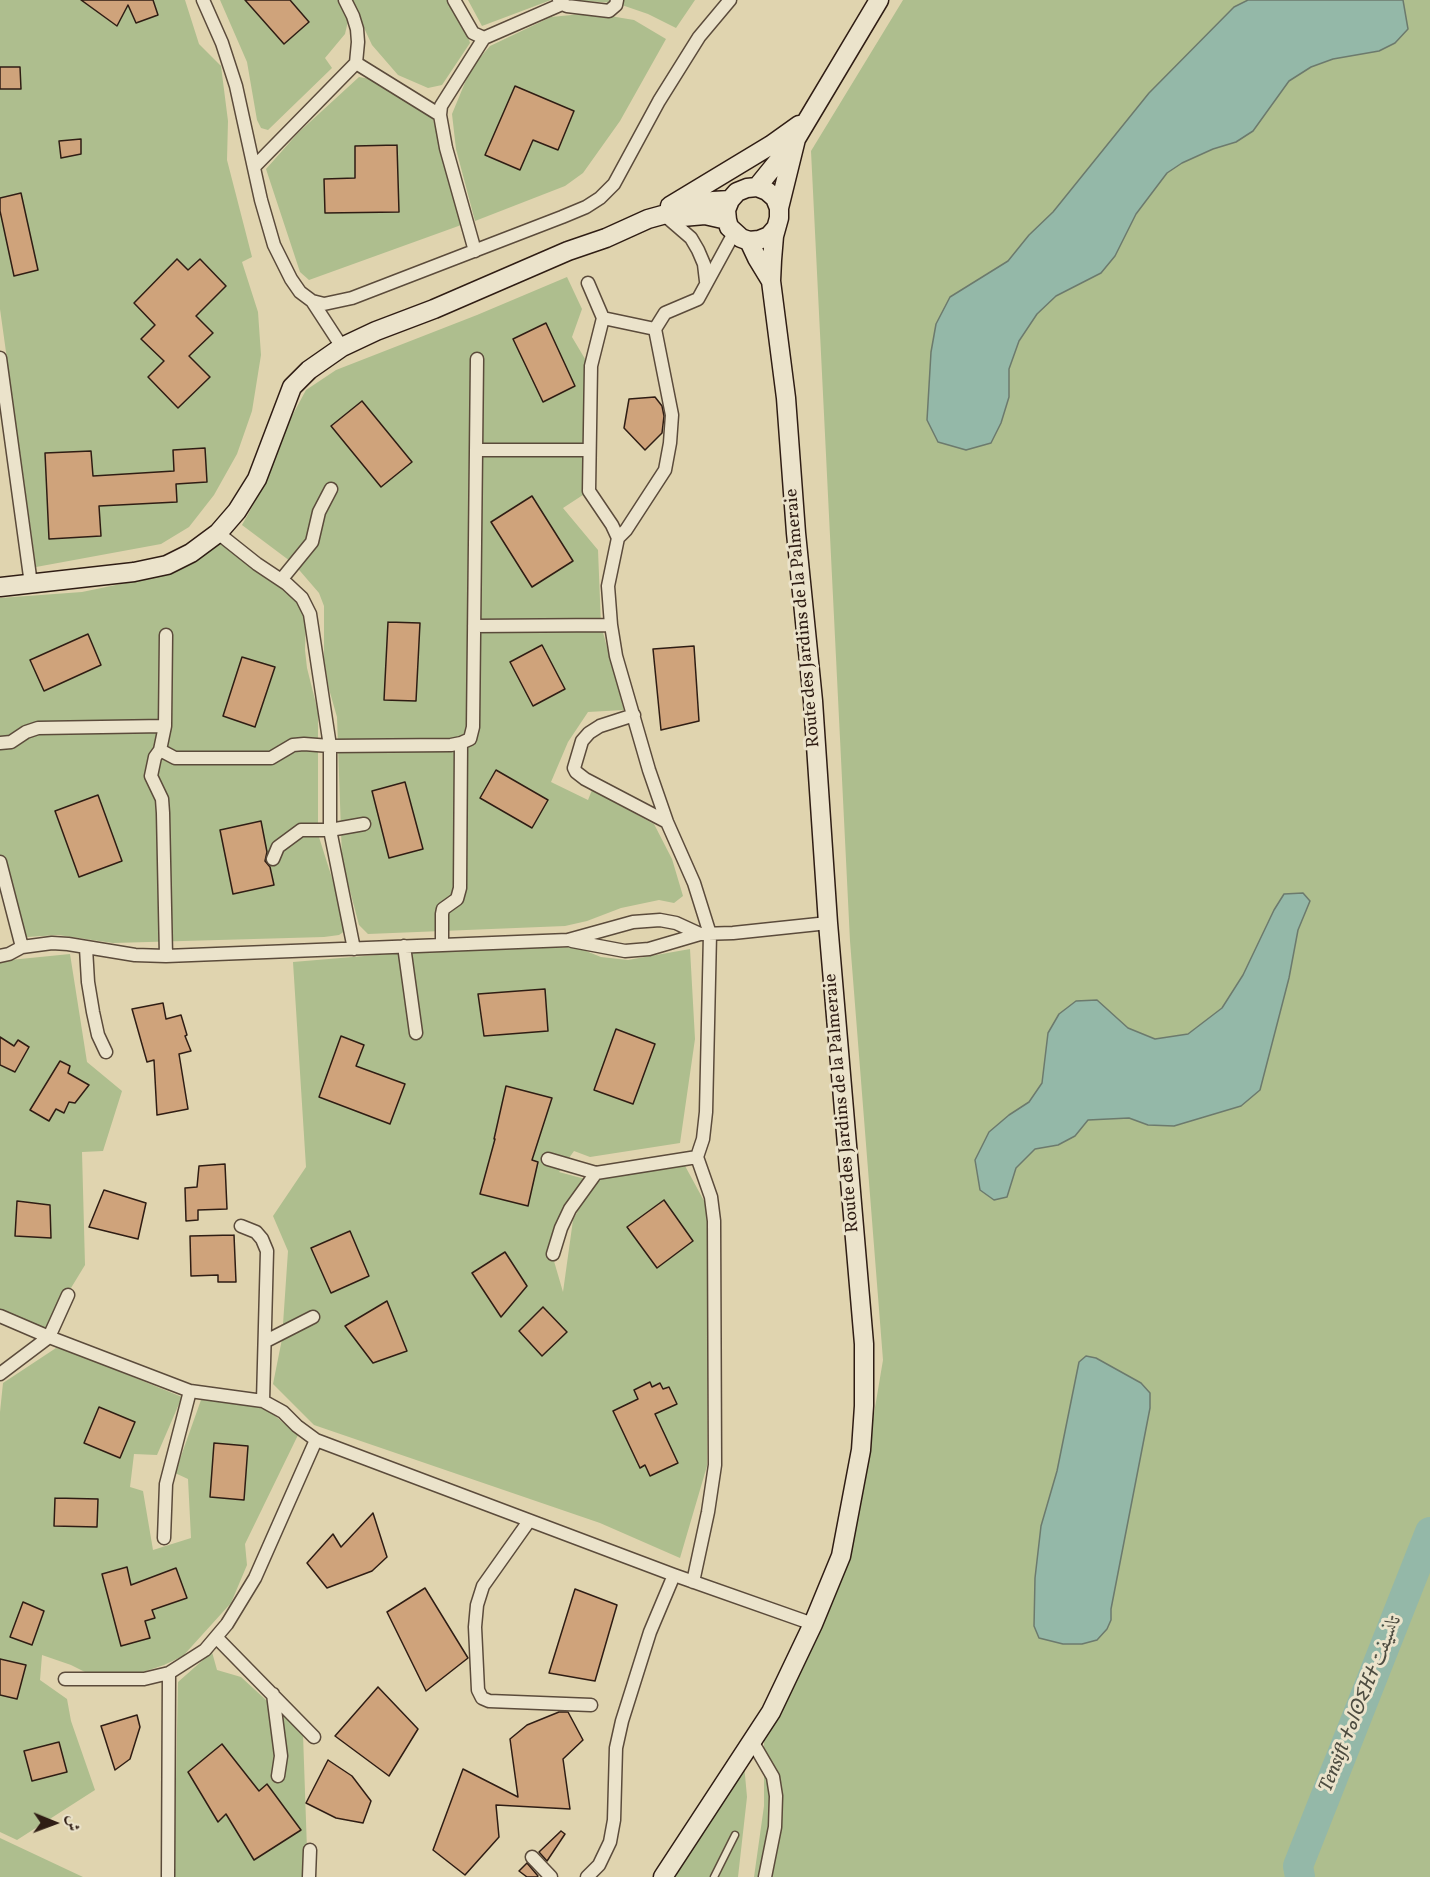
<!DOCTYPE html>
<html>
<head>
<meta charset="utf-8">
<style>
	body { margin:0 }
	#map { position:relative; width:1430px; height:1877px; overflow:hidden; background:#e0d4af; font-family:Vollkorn,Amiri,serif }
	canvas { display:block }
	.north { position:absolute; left:24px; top:1793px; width:60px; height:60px; -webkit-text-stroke:4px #ebe3cb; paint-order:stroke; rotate:91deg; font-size:16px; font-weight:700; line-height:24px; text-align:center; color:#2f1d14 }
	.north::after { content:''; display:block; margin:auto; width:21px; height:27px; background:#2f1d14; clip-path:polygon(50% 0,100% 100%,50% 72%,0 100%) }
</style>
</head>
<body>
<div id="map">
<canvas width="1430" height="1877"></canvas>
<div class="north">ش</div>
</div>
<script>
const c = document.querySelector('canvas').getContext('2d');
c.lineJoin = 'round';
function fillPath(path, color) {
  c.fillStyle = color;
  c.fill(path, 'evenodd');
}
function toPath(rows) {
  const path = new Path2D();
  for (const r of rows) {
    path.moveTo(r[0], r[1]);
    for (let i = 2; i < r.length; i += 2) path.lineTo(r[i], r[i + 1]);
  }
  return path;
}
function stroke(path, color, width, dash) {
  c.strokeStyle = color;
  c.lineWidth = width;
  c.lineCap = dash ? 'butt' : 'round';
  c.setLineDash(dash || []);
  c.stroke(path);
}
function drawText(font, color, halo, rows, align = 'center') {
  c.font = font + ' Vollkorn,Amiri,"Noto Sans Tifinagh",serif';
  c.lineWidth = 6;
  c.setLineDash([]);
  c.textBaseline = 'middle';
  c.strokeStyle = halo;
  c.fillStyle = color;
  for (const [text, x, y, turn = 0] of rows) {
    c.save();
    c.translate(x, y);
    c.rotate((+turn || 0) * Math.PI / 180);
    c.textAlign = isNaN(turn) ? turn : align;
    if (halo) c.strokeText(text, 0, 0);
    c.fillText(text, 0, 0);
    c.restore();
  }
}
const green = toPath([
	[0,0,185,0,199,44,221,66,228,121,227,160,252,257,242,262,258,312,261,355,252,411,237,454,214,495,189,527,161,544,36,567,0,309],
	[220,0,338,0,348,21,345,34,325,58,332,68,268,130,261,128,257,120,247,62],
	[351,0,453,0,463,17,470,43,442,85,428,88,398,75,372,45],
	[468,0,551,0,482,26],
	[566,0,695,0,676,28,648,14,616,3],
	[903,0,1430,0,1430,1877,754,1877,764,1806,764,1738,849,1562,883,1360,850,941,811,151],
	[592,13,634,20,666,39,620,121,583,173,565,186,475,221,456,149,452,114,471,68,490,46,551,17],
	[359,77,383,81,432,116,464,224,309,280,300,272,266,169,298,133],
	[567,277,582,309,572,337,588,364,589,491,563,508,598,550,601,625,624,710,588,712,568,742,551,782,588,800,592,790,654,824,672,859,683,896,674,903,659,900,621,908,587,921,565,926,368,934,359,925,342,860,337,717,329,689,324,659,324,606,319,593,294,564,242,525,267,480,285,429,306,390,336,370,477,315],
	[218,538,285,587,300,603,306,615,305,650,307,668,318,712,318,834,345,919,345,931,339,935,324,937,113,943,58,935,27,937,21,933,0,859,0,598,82,592,169,574,200,553],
	[576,947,601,957,628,960,690,949,695,1039,680,1143,590,1157,574,1151,559,1172,585,1179,549,1244,563,1292,573,1220,596,1177,684,1164,709,1210,707,1466,680,1558,600,1523,314,1425,273,1384,282,1339,288,1251,273,1216,306,1167,293,962,412,952],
	[70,954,87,1062,122,1091,103,1151,82,1152,85,1265,46,1329,0,1309,0,961],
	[56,1348,67,1350,182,1397,157,1455,134,1454,130,1487,143,1491,153,1550,191,1538,188,1479,175,1473,201,1400,263,1406,298,1435,245,1544,247,1565,231,1603,183,1656,164,1665,140,1673,87,1673,71,1665,42,1655,40,1680,67,1699,71,1721,95,1790,17,1840,0,1832,0,1412,3,1383],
	[212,1652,217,1670,241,1677,303,1734,307,1850,305,1877,174,1877,178,1682],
	[744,1764,747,1797,738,1877,675,1877],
	[0,1838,83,1877,0,1877]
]);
const water = toPath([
	[1248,0,1403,0,1408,29,1395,43,1379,51,1333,59,1311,67,1289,81,1253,131,1236,142,1213,149,1182,163,1167,173,1136,214,1115,256,1101,273,1056,296,1037,314,1019,341,1009,369,1009,397,1001,423,991,443,966,450,938,442,927,420,931,352,936,324,950,297,1008,261,1029,235,1053,212,1149,93,1234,7,1248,0],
	[1303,893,1310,901,1298,930,1289,978,1260,1090,1241,1106,1174,1126,1148,1125,1129,1118,1088,1120,1075,1136,1058,1145,1035,1149,1016,1168,1007,1197,994,1200,980,1190,975,1160,989,1132,1009,1115,1029,1102,1042,1083,1048,1033,1059,1014,1076,1001,1097,1000,1128,1028,1155,1039,1188,1034,1222,1008,1243,975,1274,910,1284,894,1303,893],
	[1086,1356,1096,1358,1141,1383,1150,1393,1150,1408,1111,1609,1111,1620,1107,1629,1097,1640,1082,1644,1063,1644,1039,1638,1034,1626,1035,1578,1041,1526,1057,1471,1079,1362,1086,1356]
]);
const river = toPath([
	[1300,1877,1298,1866,1430,1532]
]);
const building = toPath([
	[81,0,153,0,158,15,136,23,128,5,117,26,81,0],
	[245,0,290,0,309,22,284,44,245,0],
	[0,67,20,67,21,89,0,89,0,67],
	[515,86,574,111,558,150,533,140,520,170,485,155,515,86],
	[81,139,81,154,61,158,59,141,81,139],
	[397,145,399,212,325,213,324,179,355,178,355,146,397,145],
	[21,193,38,270,14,276,0,211,0,198,21,193],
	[177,259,188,270,200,259,226,286,196,316,213,333,189,356,210,377,178,408,148,377,164,361,141,339,155,325,134,303,177,259],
	[546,323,575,386,543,402,513,339,546,323],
	[655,397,662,406,664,416,662,433,645,450,624,428,629,399,655,397],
	[362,401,412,462,381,487,331,426,362,401],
	[205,448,207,482,176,484,177,502,99,506,101,536,49,539,45,453,91,451,93,476,174,471,173,450,205,448],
	[532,496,573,561,532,587,491,522,532,496],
	[388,622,420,623,416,701,384,700,388,622],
	[88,634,101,665,44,691,30,660,88,634],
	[542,645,565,689,533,706,510,662,542,645],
	[694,646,699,721,661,730,653,649,694,646],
	[242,657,275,667,255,727,223,716,242,657],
	[496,770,548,800,532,828,480,798,496,770],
	[405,782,423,849,389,858,372,791,405,782],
	[98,795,122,861,79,877,55,811,98,795],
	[261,821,267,852,265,861,270,867,274,885,233,894,220,830,261,821],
	[545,989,548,1031,484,1036,478,994,545,989],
	[163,1003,166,1019,181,1015,187,1035,185,1036,191,1051,179,1054,188,1109,157,1115,154,1060,147,1062,132,1009,163,1003],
	[616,1029,655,1044,633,1104,594,1090,616,1029],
	[341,1036,364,1045,356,1066,405,1084,390,1124,319,1097,341,1036],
	[0,1037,14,1046,18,1040,29,1047,15,1072,0,1065,0,1037],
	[60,1061,70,1066,68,1073,89,1085,75,1103,69,1102,64,1113,56,1109,49,1121,30,1110,60,1061],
	[506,1086,552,1098,532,1160,538,1162,528,1206,480,1194,495,1139,494,1139,506,1086],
	[225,1164,227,1209,198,1210,198,1220,186,1221,185,1188,197,1187,199,1166,225,1164],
	[104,1190,146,1203,138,1239,89,1227,104,1190],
	[664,1200,693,1241,657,1268,627,1227,664,1200],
	[17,1201,50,1205,51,1238,15,1236,17,1201],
	[350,1231,369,1276,331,1293,311,1248,350,1231],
	[234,1235,236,1282,218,1282,218,1275,191,1276,190,1236,234,1235],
	[505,1252,527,1286,501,1317,472,1273,505,1252],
	[387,1301,407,1351,373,1363,345,1326,387,1301],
	[543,1307,567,1332,542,1356,519,1331,543,1307],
	[650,1382,652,1387,660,1383,663,1389,669,1387,677,1404,655,1414,678,1463,650,1476,645,1465,640,1468,613,1411,638,1399,634,1390,650,1382],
	[99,1407,135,1422,120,1458,84,1443,99,1407],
	[214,1443,248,1446,244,1500,210,1497,214,1443],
	[55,1498,98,1499,97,1527,54,1526,55,1498],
	[373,1513,387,1557,372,1571,327,1588,307,1563,333,1534,341,1547,373,1513],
	[127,1567,131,1585,176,1568,187,1598,152,1610,155,1618,145,1621,150,1638,121,1646,102,1574,127,1567],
	[425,1588,468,1658,426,1691,387,1612,425,1588],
	[575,1589,617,1605,595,1681,549,1673,575,1589],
	[23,1602,44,1611,32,1645,10,1637,23,1602],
	[0,1659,26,1665,17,1699,0,1695,0,1659],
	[378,1687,418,1729,389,1776,335,1736,378,1687],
	[559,1712,568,1712,583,1740,563,1759,570,1809,496,1805,499,1837,465,1875,433,1850,463,1769,518,1797,510,1739,527,1725,559,1712],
	[137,1715,140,1727,130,1759,115,1770,101,1726,137,1715],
	[59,1742,67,1772,32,1781,24,1751,59,1742],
	[222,1744,259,1791,267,1784,301,1830,254,1860,226,1814,218,1822,188,1772,222,1744],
	[328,1760,352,1776,371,1801,363,1823,336,1818,306,1803,328,1760],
	[561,1831,565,1834,547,1861,539,1852,561,1831],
	[527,1863,538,1876,537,1877,527,1877,519,1871,527,1863]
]);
const lane = toPath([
	[714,1877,735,1835]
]);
const street = toPath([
	[203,0,222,43,236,86,261,200,274,245,291,279,300,292,312,301,324,304,352,298,562,217,586,207,600,198,614,184,659,101,699,37,730,0],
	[454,0,473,33,484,38,562,4],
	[559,0,562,4,567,6,609,11,616,5,617,0],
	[356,63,440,115],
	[255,166,356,63,358,42,357,29,353,16,345,0],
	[669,219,691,238,698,250,704,264,706,281],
	[475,251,446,148,440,115,441,106,484,38],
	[588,283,603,318],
	[312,301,342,347],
	[0,358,31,584],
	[476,450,588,450],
	[218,533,257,564,287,584,302,598,310,614,330,746,330,830,354,949],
	[618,538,612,525,589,491,591,366,603,318,655,329],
	[281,580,312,542,319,512,331,489],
	[474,626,611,625],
	[166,635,165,726,160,750,175,758,271,758,293,745,304,744,330,746,451,745,461,743,470,739,473,727,477,359],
	[634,715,600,726,589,733,582,741,574,768,576,772,585,779,667,822],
	[0,743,11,742,26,732,38,728,165,726],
	[160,750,155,757,151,776,162,799,163,813,166,956],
	[273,859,278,847,301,830,330,830,364,824],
	[0,862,22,947],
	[572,941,625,951,649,949,700,934,733,933,828,923],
	[442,945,442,914,443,909,457,899,460,888,461,743],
	[404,946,416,1033],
	[86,948,88,982,93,1012,98,1035,106,1052],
	[0,956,9,954,22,947,52,943,68,944,135,955,166,956,568,940,633,922,660,920,676,923,700,934],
	[548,1159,596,1173,697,1157],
	[241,1226,256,1232,262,1239,267,1251,263,1401],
	[553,1254,561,1228,570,1209,596,1173],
	[0,1316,49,1337,190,1391,263,1401,283,1412,297,1426,316,1440,674,1575,813,1624],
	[266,1341,313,1317],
	[0,1374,49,1337,68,1295],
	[529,1521,483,1586,477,1605,475,1627,478,1690,482,1698,489,1701,591,1705],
	[164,1538,166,1484,190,1391],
	[693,1582,708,1512,715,1465,714,1221,711,1197,697,1157,703,1139,706,1112,710,934,694,883,667,822,649,770,616,656,611,625,608,586,618,538,626,530,665,470,670,443,672,415,655,329,665,313,698,299,734,233],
	[216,1637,314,1737],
	[65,1679,144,1679,169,1673,205,1650,227,1624,255,1578,316,1440],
	[273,1694,281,1756,278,1776],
	[752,1741,773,1777,776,1796,775,1827,765,1877],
	[532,1857,551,1877],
	[168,1877,169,1673],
	[309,1877,310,1850],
	[587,1877,599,1865,610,1842,614,1820,616,1748,622,1721,650,1632,674,1575]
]);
const secondary = toPath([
	[757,187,796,139,879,0],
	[670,206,771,145,799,125],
	[682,217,705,215,727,220],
	[776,228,769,236,759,240,749,241,741,238,729,227,727,220,726,210,730,200,737,192,747,188,757,187,767,191,775,198,779,208],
	[749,241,757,258,771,281],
	[0,587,134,572,167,565,191,553,218,533,237,511,257,479,292,387,309,370,342,347,376,331,434,309,568,251,606,238,648,219,713,201,730,200],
	[663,1877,771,1712,813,1624,841,1556,861,1450,864,1406,864,1344,828,923,813,701,796,533,786,398,771,281,772,260,774,236,779,218,779,208,796,139]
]);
const streetNames = [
	["Route des Jardins de la Palmeraie",804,618,-95],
	["Route des Jardins de la Palmeraie",843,1103,-95]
];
const waterNames = [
	["Tensift ⵜⴰⵏⵙⵉⴼⵜ تانسيفت",1362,1704,-68]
];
fillPath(green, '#aebe8e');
fillPath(water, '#94b8a8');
stroke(water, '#6c7a6d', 1.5);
stroke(river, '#94b8a8', 30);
fillPath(building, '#cfa37b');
stroke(building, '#2f1d14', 1.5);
stroke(lane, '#5b4b3b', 9);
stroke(street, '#5b4b3b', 15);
stroke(secondary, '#2f1d14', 21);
stroke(lane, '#ebe3cb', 6);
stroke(street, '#ebe3cb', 12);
stroke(secondary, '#ebe3cb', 18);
drawText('18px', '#2f1d14', '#ebe3cb', streetNames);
drawText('italic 20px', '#4d4c40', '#ebe3cb', waterNames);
</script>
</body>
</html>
